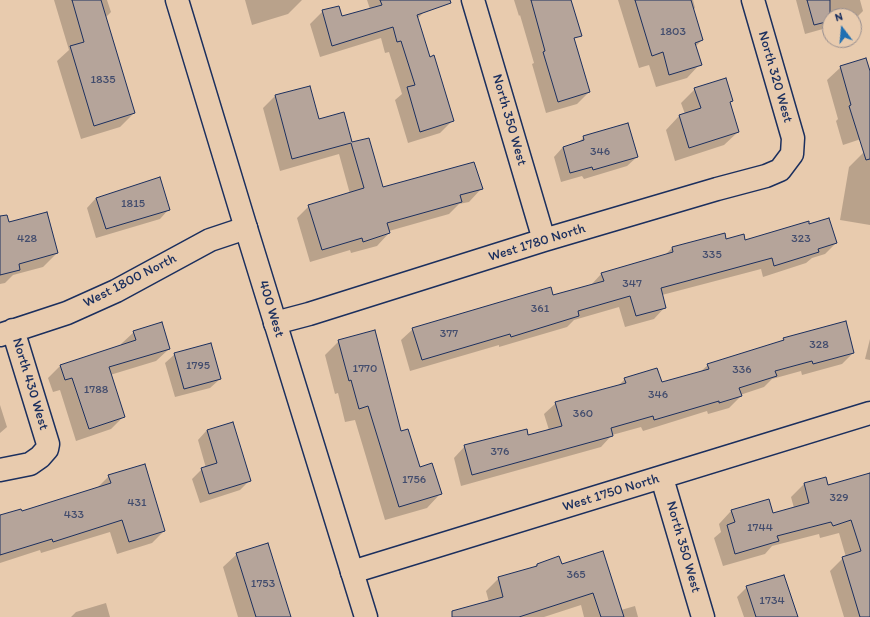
<!DOCTYPE html>
<html>
<head>
<meta charset="utf-8">
<style>
	body { margin:0 }
	#map { position:relative; width:870px; height:617px; overflow:hidden; background:#e8cbae; font-family:Itim,sans-serif }
	canvas { display:block }
	.north { position:absolute; left:822px; top:8px; width:40px; height:40px; box-sizing:border-box; background:#e8cbae; border:1px solid #968d8e; border-radius:50%; rotate:344deg; font-size:11px; font-weight:700; line-height:16px; text-align:center; color:#1b2f5e }
	.north::after { content:''; display:block; margin:auto; width:14px; height:18px; background:#1f6fb2; clip-path:polygon(50% 0,100% 100%,50% 72%,0 100%) }
</style>
</head>
<body>
<div id="map">
<canvas width="870" height="617"></canvas>
<div class="north">N</div>
</div>
<script>
const c = document.querySelector('canvas').getContext('2d');
c.lineJoin = 'round';
function fillPath(path, color) {
  c.fillStyle = color;
  c.fill(path, 'evenodd');
}
function toPath(rows) {
  const path = new Path2D();
  for (const r of rows) {
    path.moveTo(r[0], r[1]);
    for (let i = 2; i < r.length; i += 2) path.lineTo(r[i], r[i + 1]);
  }
  return path;
}
function stroke(path, color, width, dash) {
  c.strokeStyle = color;
  c.lineWidth = width;
  c.lineCap = dash ? 'butt' : 'round';
  c.setLineDash(dash || []);
  c.stroke(path);
}
function drawText(font, color, halo, rows, align = 'center') {
  c.font = font + ' Itim,sans-serif';
  c.lineWidth = 3;
  c.setLineDash([]);
  c.textBaseline = 'middle';
  c.strokeStyle = halo;
  c.fillStyle = color;
  for (const [text, x, y, turn = 0] of rows) {
    c.save();
    c.translate(x, y);
    c.rotate((+turn || 0) * Math.PI / 180);
    c.textAlign = isNaN(turn) ? turn : align;
    if (halo) c.strokeText(text, 0, 0);
    c.fillText(text, 0, 0);
    c.restore();
  }
}
const shadow = toPath([
	[54,0,107,0,111,12,105,18,134,113,120,127,81,139,57,61,69,50],
	[245,0,302,0,288,14,252,25],
	[367,0,420,0,424,12,417,19,429,58,452,121,440,133,408,143,395,100,402,94,389,52,385,53,381,38,320,57,310,24,323,11,341,18,370,9],
	[514,0,557,0,589,92,577,104,546,113,532,64,534,63,520,15,519,16],
	[618,0,693,0,695,8,693,10,702,40,695,47,700,64,687,78,656,87,649,65,639,68],
	[796,0,860,0,863,11,854,20,854,16,830,16,830,27,805,34],
	[841,67,870,75,870,136,843,145,836,121,838,119,827,80],
	[309,87,318,121,343,113,351,144,382,188,481,189,469,202,459,204,449,214,389,231,389,233,377,246,351,253,350,250,310,262,297,218,309,206,350,194,339,154,280,171,263,108,275,96],
	[695,89,732,101,729,103,738,132,724,145,675,161,666,130,679,116,685,114,681,103],
	[584,137,637,157,627,166,584,179,582,176,561,182,554,157,563,147,578,143],
	[863,153,870,155,870,225,840,220,849,167],
	[96,198,169,209,160,219,96,238,87,208],
	[809,225,836,243,825,254,812,258,806,263,763,277,761,269,662,295,665,307,654,319,625,327,619,307,574,320,567,327,499,347,499,345,410,371,401,340,413,329,553,296,591,285,602,273,664,256,672,248,724,234,726,240,745,242],
	[0,226,57,253,43,267,13,275,5,283,0,284],
	[134,332,169,349,156,361,110,375,124,416,111,429,76,441,60,390,53,392,48,378,61,365,121,346,121,344],
	[784,339,853,353,842,364,802,375,801,371,772,379,764,387,740,395,741,396,729,408,708,414,707,411,643,431,641,427,612,435,601,447,461,486,454,458,465,446,528,436,549,430,544,414,556,403,617,387,625,379,661,384,700,372,708,365,781,342],
	[870,339,870,360,865,359],
	[339,341,401,432,419,468,440,494,427,508,385,520,355,420,345,422,338,393,335,394,325,355],
	[175,354,220,379,210,388,175,397,165,363],
	[0,405,7,427,0,433],
	[232,423,250,480,240,490,200,503,192,479,202,469,206,468,198,440,207,430],
	[109,476,164,531,152,543,117,554,110,532,41,553,40,550,0,563,0,516,21,512,97,488],
	[825,478,827,486,870,481,870,617,844,617,830,571,843,558,846,557,839,533,820,538,819,534,772,546,765,554,723,566,714,538,721,532,719,524,731,511,772,514,794,508,791,497,804,484],
	[237,554,287,617,238,617,223,567],
	[537,564,561,566,621,610,635,606,638,617,584,617,581,605,544,617,458,617,489,602,486,591,499,578,534,568],
	[747,587,795,617,744,617,737,597],
	[106,603,110,617,71,617,76,612]
]);
const building = toPath([
	[72,0,101,0,135,113,94,126,70,46,84,42,72,0],
	[380,0,450,0,451,3,417,15,430,57,434,55,454,121,420,132,407,87,415,85,401,41,397,42,393,27,332,46,322,10,339,6,342,16,382,5,380,0],
	[531,0,571,0,582,36,574,38,590,92,558,102,543,52,545,51,531,0],
	[635,0,691,0,703,40,695,43,702,65,669,75,663,52,652,56,635,0],
	[807,0,830,0,830,21,814,25,807,0],
	[866,58,870,71,870,159,866,160,849,106,851,105,840,66,866,58],
	[726,78,733,101,730,102,739,132,689,148,679,115,701,108,694,88,726,78],
	[310,86,319,119,344,112,352,142,369,138,383,187,474,162,483,189,460,195,462,202,387,223,390,233,363,242,362,238,322,250,308,205,364,188,351,143,292,159,275,95,310,86],
	[628,123,638,157,593,170,592,167,570,173,563,147,584,140,583,136,628,123],
	[160,177,170,210,106,229,96,198,160,177],
	[47,212,58,253,19,264,20,270,0,275,0,216,7,215,9,222,47,212],
	[829,218,837,243,818,249,819,252,774,266,772,258,661,288,666,308,636,316,630,296,578,311,579,316,511,337,510,334,422,360,412,328,551,287,553,295,604,281,601,273,673,252,672,247,725,233,726,239,744,234,745,240,809,221,809,224,829,218],
	[846,321,854,353,813,364,812,361,775,371,777,376,739,388,742,396,719,403,719,401,654,420,653,416,611,428,613,436,472,475,464,445,527,429,528,435,562,426,555,402,626,383,624,378,657,368,662,382,709,369,707,364,784,340,783,338,846,321],
	[162,322,170,349,109,367,125,417,89,429,72,378,65,380,60,365,136,340,133,331,162,322],
	[375,330,401,431,408,429,420,467,432,463,442,494,399,507,368,406,359,409,351,380,349,381,338,340,375,330],
	[211,343,221,379,184,389,174,353,211,343],
	[233,422,251,481,209,494,201,468,217,463,207,430,233,422],
	[145,464,165,531,129,542,122,520,53,542,52,539,0,555,0,515,21,509,22,511,111,483,108,475,145,464],
	[870,473,870,617,860,617,842,557,861,551,851,520,833,526,831,522,777,536,779,541,735,554,727,525,735,522,731,510,769,499,773,513,809,503,804,483,826,477,828,485,870,473],
	[268,543,291,617,256,617,236,553,268,543],
	[603,551,624,617,601,617,593,593,519,617,452,617,452,611,503,597,498,577,537,566,537,564,559,556,562,564,603,551],
	[784,575,798,617,756,617,746,586,784,575]
]);
const minor = toPath([
	[473,0,544,240],
	[275,323,309,314,544,240,717,189,766,176,780,170,792,154,793,138,753,0],
	[0,335,67,313,116,291,210,240,246,228],
	[0,470,30,464,40,457,47,449,48,444,13,330],
	[662,478,703,617],
	[352,572,870,413]
]);
const tertiary = toPath([
	[177,0,246,228,366,617]
]);
const numberNames = [
	["1803",673,32],
	["1835",103,80],
	["346",600,152],
	["1815",133,204],
	["428",27,239],
	["323",801,239],
	["335",712,255],
	["347",632,284],
	["361",540,309],
	["377",449,334],
	["328",819,345],
	["1795",198,366],
	["1770",365,369],
	["336",742,370],
	["1788",96,390],
	["346",658,395],
	["360",583,414],
	["376",500,452],
	["1756",414,480],
	["329",839,498],
	["431",137,503],
	["433",74,515],
	["1744",760,528],
	["365",576,575],
	["1753",263,584],
	["1734",772,601]
];
const streetNames = [
	["North 320 West",775,77,74],
	["North 350 West",509,120,74],
	["West 1780 North",537,243,-17],
	["West 1800 North",130,281,-27],
	["400 West",271,309,73],
	["North 430 West",30,384,73],
	["West 1750 North",611,493,-17],
	["North 350 West",683,547,74]
];
fillPath(shadow, '#0003');
fillPath(building, '#b5a49a');
stroke(building, '#1b2f5e', 1);
stroke(minor, '#1b2f5e', 25);
stroke(tertiary, '#1b2f5e', 25);
stroke(minor, '#e8cbae', 22);
stroke(tertiary, '#e8cbae', 22);
drawText('12px', '#424c6d', null, numberNames);
drawText('14px', '#1b2f5e', '#e8cbae', streetNames);
</script>
</body>
</html>
